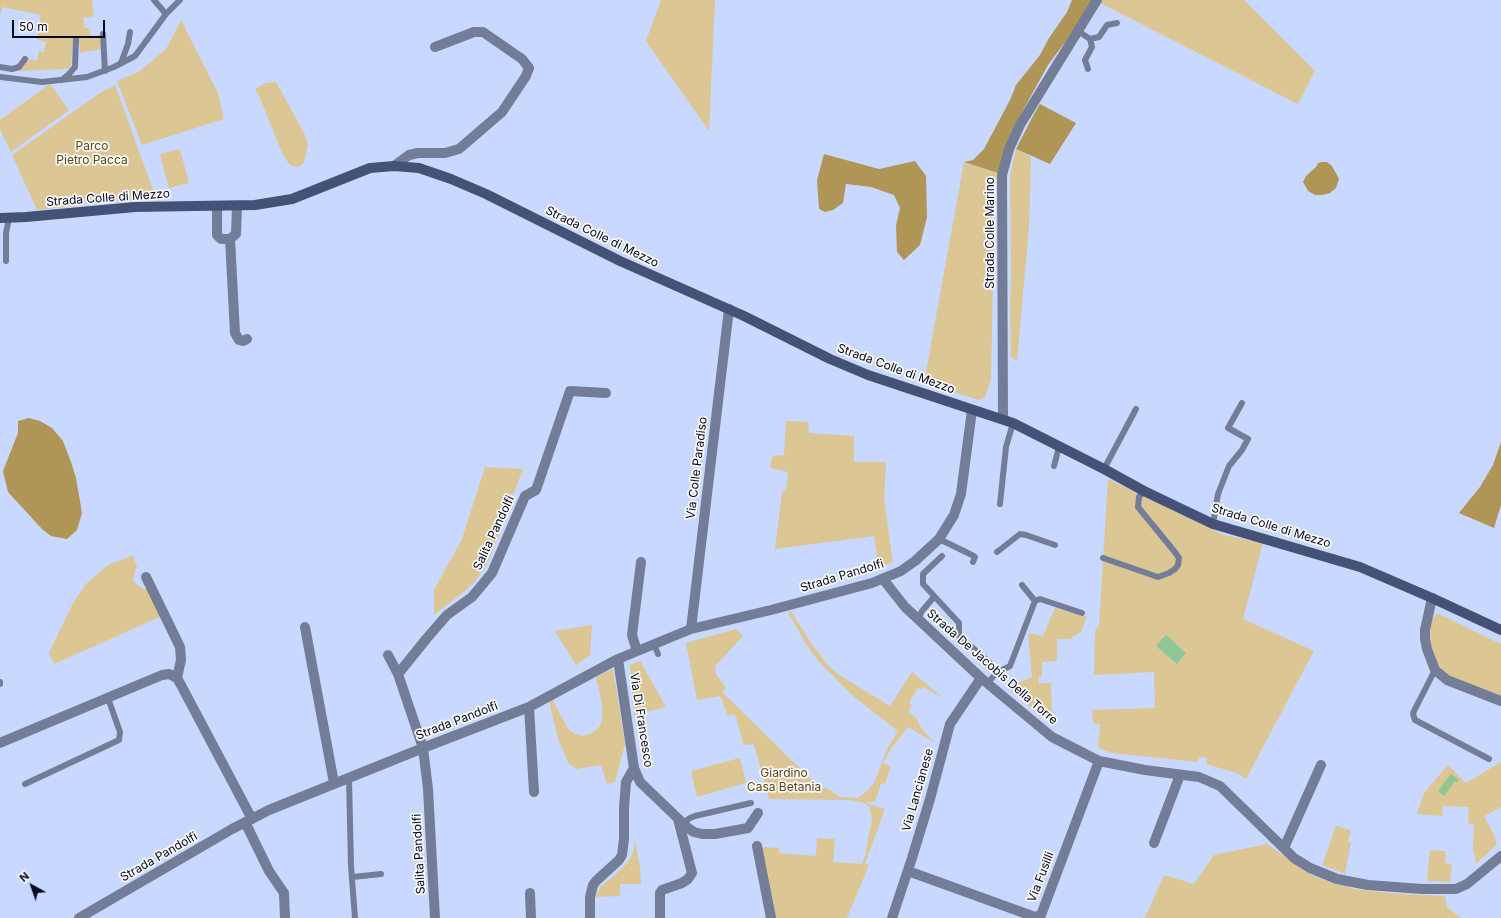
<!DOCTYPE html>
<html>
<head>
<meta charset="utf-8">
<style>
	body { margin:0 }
	#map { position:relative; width:1501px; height:918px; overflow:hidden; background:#c8d8fe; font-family:Inter,sans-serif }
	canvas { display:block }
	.north { position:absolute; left:12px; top:866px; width:40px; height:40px; -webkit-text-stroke:3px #f9f9f9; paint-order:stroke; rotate:320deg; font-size:11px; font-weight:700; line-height:16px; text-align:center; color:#04091f }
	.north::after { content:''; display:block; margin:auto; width:14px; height:18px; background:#04091f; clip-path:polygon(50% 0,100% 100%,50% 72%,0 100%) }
	.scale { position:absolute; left:12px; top:20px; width:93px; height:18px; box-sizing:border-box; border:2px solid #04091f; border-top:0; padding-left:5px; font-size:12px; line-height:14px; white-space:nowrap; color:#04091f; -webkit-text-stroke:3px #f9f9f9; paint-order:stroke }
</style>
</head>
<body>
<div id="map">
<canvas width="1501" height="918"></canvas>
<div class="north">N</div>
<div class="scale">50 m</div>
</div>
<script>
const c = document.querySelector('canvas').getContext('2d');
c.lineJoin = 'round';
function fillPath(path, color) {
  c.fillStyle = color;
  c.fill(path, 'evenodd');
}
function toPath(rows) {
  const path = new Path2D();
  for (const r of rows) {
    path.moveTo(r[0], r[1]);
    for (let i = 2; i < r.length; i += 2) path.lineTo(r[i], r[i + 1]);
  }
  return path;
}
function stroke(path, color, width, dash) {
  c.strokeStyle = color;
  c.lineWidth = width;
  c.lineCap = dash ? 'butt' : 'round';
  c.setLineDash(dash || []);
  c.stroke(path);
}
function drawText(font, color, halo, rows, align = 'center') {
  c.font = font + ' Inter,sans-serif';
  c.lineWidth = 3.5;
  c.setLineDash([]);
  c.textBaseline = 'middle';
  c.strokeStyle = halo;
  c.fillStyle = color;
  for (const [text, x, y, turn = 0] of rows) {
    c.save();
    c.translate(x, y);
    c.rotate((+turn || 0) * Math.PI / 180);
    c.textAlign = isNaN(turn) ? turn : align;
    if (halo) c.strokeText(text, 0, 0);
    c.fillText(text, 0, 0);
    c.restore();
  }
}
const green = toPath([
	[0,0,92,0,94,16,83,18,85,28,89,28,91,36,100,35,102,49,80,53,80,48,76,39,73,40,71,66,67,69,17,71,27,59,37,61,39,51,44,52,46,42,37,40,41,15,2,7,0,17],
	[661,0,715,0,709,131,646,41],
	[1102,0,1244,0,1315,71,1298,104,1100,3],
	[181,20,218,93,224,119,142,145,117,81,140,71,166,49],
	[276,82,304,133,308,144,304,162,298,167,290,165,283,155,259,96,255,89,266,83],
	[50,84,69,110,11,152,0,129,0,120],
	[115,85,156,198,93,202,90,198,87,198,83,205,37,210,12,155,100,93],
	[180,149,189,183,169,188,160,154],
	[1016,149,1031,157,1029,227,1017,361,1011,357,1010,309,1011,272,1010,175],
	[964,162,998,173,992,194,993,278,991,380,985,397,979,400,924,383],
	[786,421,808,422,809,433,854,436,854,462,886,462,884,500,893,562,879,568,874,536,775,549,782,492,786,490,788,472,770,468,772,456,784,455],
	[485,467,523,469,514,493,510,495,506,506,507,514,489,560,482,571,476,580,466,590,434,615,434,590,462,539],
	[1108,479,1224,535,1263,543,1243,619,1314,651,1246,779,1237,773,1206,764,1207,758,1199,757,1198,762,1112,753,1098,748,1100,724,1093,723,1092,710,1155,708,1154,672,1094,675,1095,631,1099,625],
	[133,555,137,567,134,574,133,580,138,586,150,591,162,616,54,664,49,653,73,603,87,583,108,565],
	[1055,608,1087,617,1081,632,1070,639,1057,639,1057,661,1042,662,1042,676,1039,677,1039,683,1051,683,1052,713,1045,719,1007,687,1032,677,1028,633,1043,636],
	[791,611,813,646,827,664,839,675,890,706,912,672,943,698,923,687,922,689,918,688,909,703,912,705,908,712,916,718,922,729,935,743,908,727,892,747,883,763,891,767,885,783,881,784,875,801,865,803,885,809,865,864,869,865,847,918,773,918,761,847,779,848,779,853,816,856,817,838,835,839,833,862,862,864,865,856,872,819,869,807,864,803,849,800,769,799,754,744,744,745,735,714,728,716,722,700,720,696,697,700,686,643,736,629,743,636,715,666,716,674,726,688,722,692,822,790,825,787,840,797,858,798,868,790,874,783,888,747,898,731,853,696,819,662,806,644,788,612],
	[1437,614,1439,614,1501,644,1501,697,1443,673,1438,664,1431,645,1430,625,1432,619],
	[592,625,590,655,576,665,555,631],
	[640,661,666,707,634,715,630,665],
	[613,669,625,744,615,782,607,784,601,765,577,769,569,764,558,739,549,700,553,698,555,705,569,730,575,734,583,736,589,734,595,731,600,726,602,719,602,704,596,677],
	[740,758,746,783,697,797,691,771],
	[1501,762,1501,807,1484,816,1495,837,1497,843,1493,848,1476,864,1473,847,1474,824,1468,824,1469,807,1443,806,1442,816,1417,814,1424,793,1448,765,1466,783],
	[1336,826,1351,830,1348,842,1351,842,1345,874,1322,865],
	[635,839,640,867,641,884,620,884,620,896,595,897,601,886,614,876,628,862,633,853],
	[1267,844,1311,875,1327,881,1355,889,1399,894,1445,896,1447,907,1461,918,1145,918,1164,875,1194,884,1214,855],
	[1430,850,1446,851,1445,863,1452,864,1450,882,1428,881,1427,880]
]);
const forest = toPath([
	[1072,0,1092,0,1071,34,1048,65,1015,125,998,173,964,162,973,160,984,149,1010,100,1016,85,1040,55,1049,38,1067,12],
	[1040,104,1076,123,1050,164,1016,149,1033,116],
	[824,154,879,169,915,161,926,176,927,217,920,245,904,260,897,252,896,225,900,208,894,195,871,187,846,184,843,203,833,210,825,212,819,209,817,180],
	[1322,162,1327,162,1332,166,1339,179,1336,188,1330,193,1322,195,1315,195,1308,191,1303,182,1306,176,1316,167,1318,163],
	[29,418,40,421,52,428,63,441,71,462,76,478,82,513,77,530,67,539,51,536,42,529,8,492,3,471,18,433,18,421],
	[1501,442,1501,505,1494,528,1459,513,1480,487,1493,465]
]);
const water = toPath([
	[1166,635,1186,653,1177,664,1156,646],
	[1451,774,1459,780,1457,783,1455,781,1444,796,1438,791]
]);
const lane = toPath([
	[154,0,166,14],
	[1078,31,1090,39],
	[103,34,105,71],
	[121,63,128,44,130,32],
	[0,67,12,69,19,67,25,59],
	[1088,69,1085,60,1092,47,1090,39,1099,37,1107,25,1117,23],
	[0,77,42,82,87,77,114,67,135,56,166,14,180,0],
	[62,80,69,74,75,67,76,39],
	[6,261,6,233,9,218],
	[1054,466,1059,447],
	[1104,469,1136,409],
	[1000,504,1006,447,1013,423],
	[1213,524,1218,494,1229,466,1242,450,1248,439,1228,428,1242,403],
	[939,539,972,555,975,557,973,562],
	[997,552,1020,534,1026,535,1055,545],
	[942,556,923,574,923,584,959,623,959,636,990,663],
	[1103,558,1158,577,1169,573,1175,569,1178,565,1179,558,1174,551,1138,507,1139,497,1144,491],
	[1022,585,1035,601],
	[1035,601,1040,599,1082,613],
	[918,619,922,611,934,597],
	[654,644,658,654],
	[1435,670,1414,711,1413,714,1415,720,1489,759],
	[0,682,0,684],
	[988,683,996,673,1010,666,1035,601],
	[349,778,351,866,355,918],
	[25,784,119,740,120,732,108,698],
	[683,823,690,818,695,816,751,803],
	[353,877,381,874]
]);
const street = toPath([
	[394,166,409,155,418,153,445,153,459,149,502,112,526,76,529,68,522,59,483,32,474,32,435,47],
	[217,206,217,235,221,239,230,239,236,234,237,206],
	[230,239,235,333,239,340,243,341,247,339],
	[1003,419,1002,175,1009,149,1020,125,1097,0],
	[146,577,180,647,181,660,177,678],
	[883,579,905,607,918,619,981,678,1052,737,1099,761,1145,770,1199,777,1220,786,1294,858,1310,868,1337,879,1368,885,1422,889,1456,889,1467,884,1501,856],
	[1432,598,1425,630,1425,639,1427,649,1435,670,1447,680,1501,701],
	[305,627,334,783],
	[691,629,729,309],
	[637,651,632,635,641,562],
	[388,655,398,674],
	[618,659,634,768,640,782,688,828,694,832,702,834,715,834,748,828,758,813],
	[529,707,534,792],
	[0,743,162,675,169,674,177,678,181,685,252,819],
	[245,822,269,871,284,893,285,918],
	[1154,843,1180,775],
	[757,846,771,918],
	[1284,848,1321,765],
	[908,871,1035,917,1041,915,1099,761],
	[530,893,531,918],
	[79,918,232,829,269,810,423,748,529,707,618,659,691,629,771,610,872,583,901,571,915,561,939,539,954,515,961,494,972,410],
	[435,918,428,789,423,748,398,674,427,638,447,615,472,597,492,573,525,496,536,490,570,391,606,393],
	[590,918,590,897,593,885,596,881,619,860,622,855,624,839,624,808,626,782,634,768],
	[660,918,660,893,662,890,682,883,688,879,692,873,678,819],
	[892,918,912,858,930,799,950,724,981,678]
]);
const secondary = toPath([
	[0,218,26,217,135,207,255,205,292,199,370,168,394,166,419,168,451,179,486,194,620,261,744,316,830,359,868,375,1013,423,1104,469,1144,491,1213,524,1360,567,1432,598,1501,630]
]);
const parkNames = [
	["Parco",92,146],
	["Pietro Pacca",92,160],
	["Giardino",784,773],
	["Casa Betania",784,787]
];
const streetNames = [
	["Strada Colle di Mezzo",108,198,-4],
	["Strada Colle Marino",990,233,-90],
	["Strada Colle di Mezzo",602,237,26],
	["Strada Colle di Mezzo",896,369,20],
	["Via Colle Paradiso",697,468,-83],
	["Strada Colle di Mezzo",1271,526,17],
	["Salita Pandolfi",494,533,-65],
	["Strada Pandolfi",842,576,-17],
	["Strada De Jacobis Della Torre",992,667,41],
	["Via Di Francesco",641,720,81],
	["Strada Pandolfi",457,721,-21],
	["Via Lancianese",918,790,-74],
	["Salita Pandolfi",419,854,-93],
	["Strada Pandolfi",159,857,-30],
	["Via Fusilli",1041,877,-69]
];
fillPath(green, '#dcc694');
fillPath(forest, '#b09656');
fillPath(water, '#90c696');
stroke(lane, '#737d98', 6);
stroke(street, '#737d98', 10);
stroke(secondary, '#445277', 10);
drawText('12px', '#5a4715', '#f9f9f9', parkNames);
drawText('12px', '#04091f', '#f9f9f9', streetNames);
</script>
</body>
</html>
